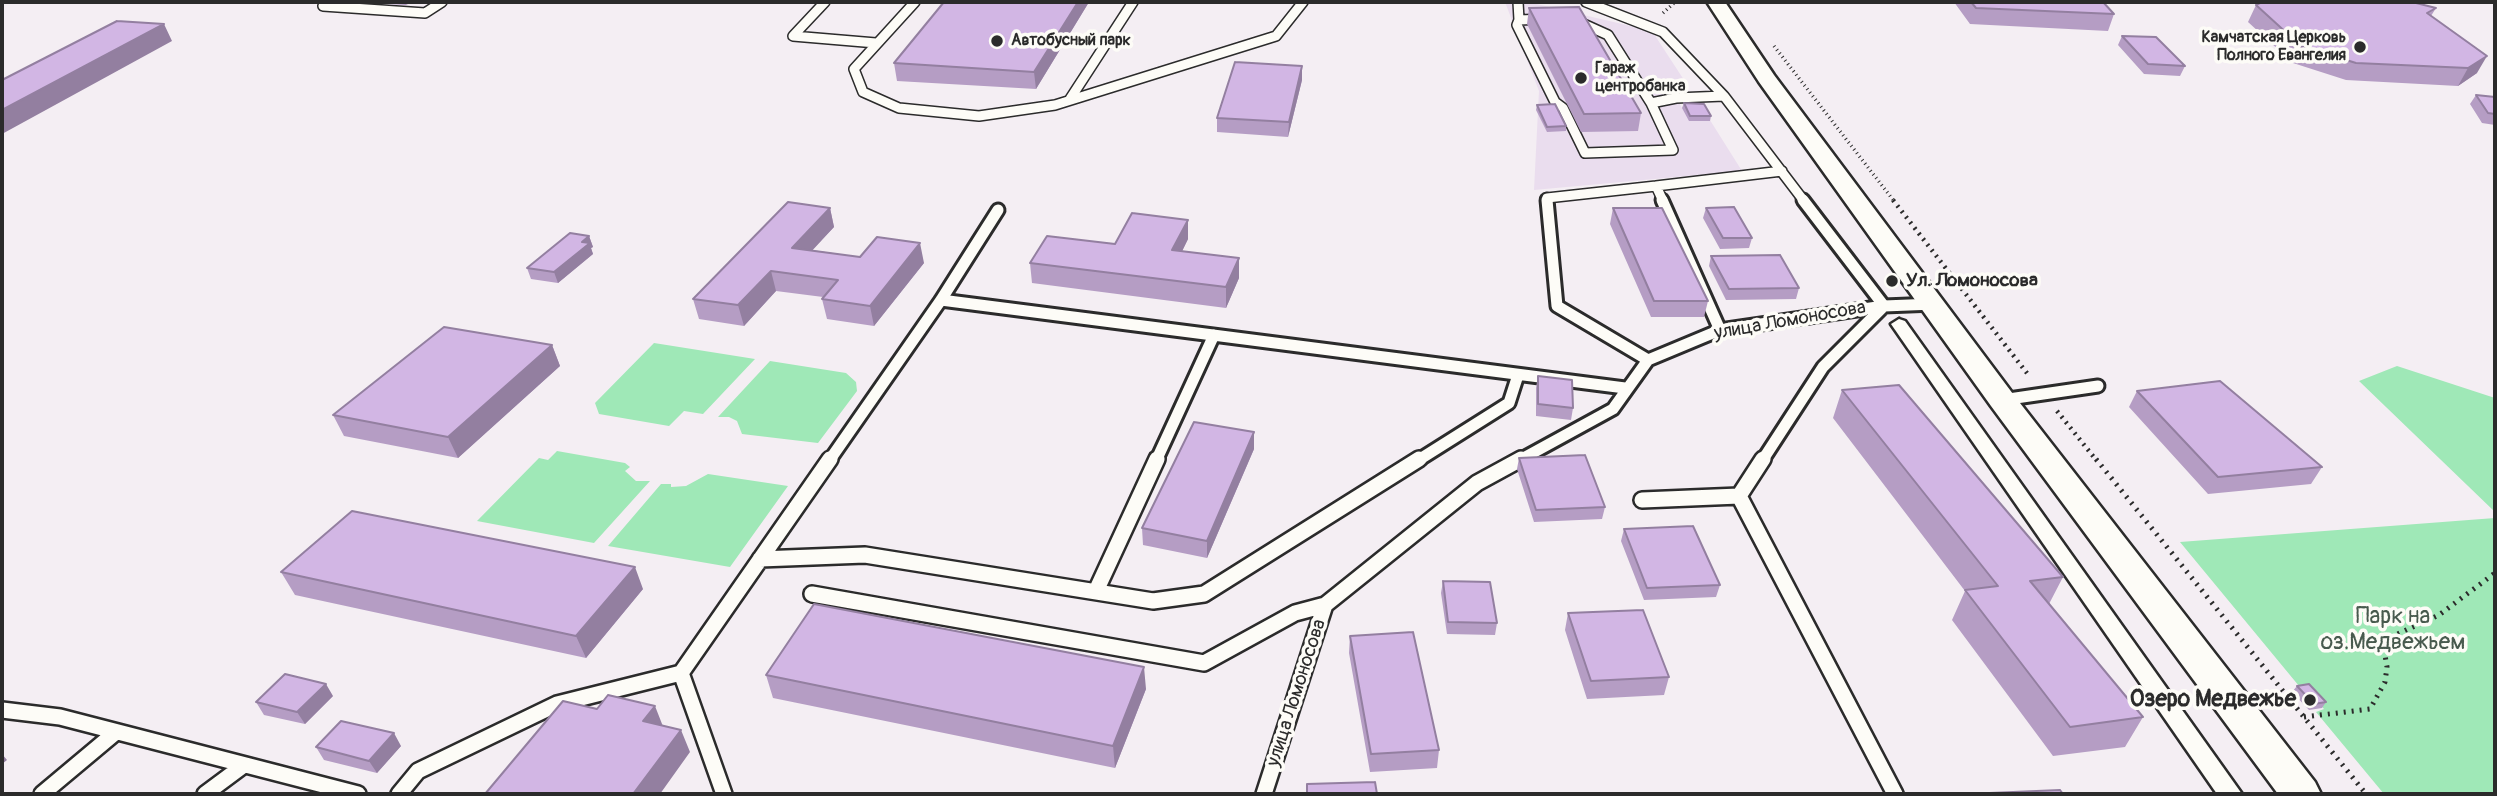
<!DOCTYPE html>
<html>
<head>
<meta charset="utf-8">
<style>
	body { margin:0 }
	#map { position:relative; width:2497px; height:796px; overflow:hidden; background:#f4eef3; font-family:Pangolin,sans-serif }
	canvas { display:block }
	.frame { position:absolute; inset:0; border:4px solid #2b2b2b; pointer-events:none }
</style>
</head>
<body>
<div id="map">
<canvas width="2497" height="796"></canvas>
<div class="frame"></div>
</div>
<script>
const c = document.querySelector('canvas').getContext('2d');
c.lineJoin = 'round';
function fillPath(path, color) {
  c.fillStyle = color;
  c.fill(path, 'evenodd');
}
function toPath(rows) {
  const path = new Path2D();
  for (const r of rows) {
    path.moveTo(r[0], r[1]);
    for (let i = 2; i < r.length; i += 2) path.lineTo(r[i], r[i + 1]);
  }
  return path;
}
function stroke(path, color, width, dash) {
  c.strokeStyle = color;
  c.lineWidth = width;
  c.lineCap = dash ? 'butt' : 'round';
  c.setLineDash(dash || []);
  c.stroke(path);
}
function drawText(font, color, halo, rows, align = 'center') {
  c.font = font + ' Pangolin,sans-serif';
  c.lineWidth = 7;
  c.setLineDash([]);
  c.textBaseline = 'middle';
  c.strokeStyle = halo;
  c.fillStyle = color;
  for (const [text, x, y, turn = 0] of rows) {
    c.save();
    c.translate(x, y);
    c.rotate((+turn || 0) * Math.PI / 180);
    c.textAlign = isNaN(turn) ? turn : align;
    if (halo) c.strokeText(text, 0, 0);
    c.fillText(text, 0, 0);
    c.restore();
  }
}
const built = toPath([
	[1505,2,1528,2,1652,31,1684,80,1670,87,1682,108,1703,109,1742,171,1534,190,1539,91]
]);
const green = toPath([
	[654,343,755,359,703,414,684,411,669,426,599,414,595,403],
	[770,361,846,373,856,382,857,391,818,443,742,434,737,421,729,417,718,417],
	[2397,366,2495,398,2495,512,2359,381],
	[557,451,625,463,630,467,625,471,636,481,650,481,594,543,477,521,539,458,548,460],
	[708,474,788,486,730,567,608,546,661,484,671,484,671,487,686,486],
	[2495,518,2495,794,2384,794,2316,712,2324,709,2310,693,2299,686,2180,542]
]);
const pathFar2 = toPath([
	[1663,13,1675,2],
	[1774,46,1894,201]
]);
const pathFar1 = toPath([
	[1893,200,2030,377],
	[2057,411,2097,461]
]);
const path = toPath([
	[2096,459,2366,794],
	[2304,717,2370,709,2385,682,2387,667,2384,649,2391,637,2439,615,2495,573]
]);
const serviceFar2 = toPath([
	[330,2,323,6,425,13,442,2],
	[825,2,793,36,876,43],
	[915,2,854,69,863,92,899,108,979,116,1055,105,1276,36,1303,2],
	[1518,2,1519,20],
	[1586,2,1663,32,1724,96,1804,201],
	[1545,19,1519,20,1517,25,1555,102,1563,108,1585,153,1673,150,1651,103],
	[1577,21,1608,35,1651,103,1676,98,1724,96],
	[1070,99,1133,2],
	[1547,201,1547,198,1656,186],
	[1663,201,1656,186,1782,171]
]);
const serviceFar1 = toPath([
	[1547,200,1557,306,1648,360],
	[1662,200,1720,330],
	[1803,200,1884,306],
	[941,300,1625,388],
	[2002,400,2098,386],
	[829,461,941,300,998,210],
	[1156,461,1214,335],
	[1417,461,1509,403,1518,375],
	[1518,461,1613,409,1648,360,1720,330,1884,306,1934,304],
	[1762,461,1823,367,1884,306]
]);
const service = toPath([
	[1763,459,1739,496,1895,794],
	[1642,500,1739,496],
	[760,559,865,555,1153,601,1204,594,1419,459],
	[1096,591,1157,459],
	[812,594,1204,663,1295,613,1325,605],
	[681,673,724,794],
	[2,710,60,717,358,794],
	[42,794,116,732],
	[205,794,244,765],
	[399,794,418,771,557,704,681,673,830,459],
	[1264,794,1325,605,1477,483,1521,459]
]);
const pedestrian = toPath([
	[1899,319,1905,321,2242,794,2217,794,1891,324,1899,319]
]);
const tertiary = toPath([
	[1707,2,1725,2,1774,75,2013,394,2315,782,2321,794,2278,794,1991,406,1759,82,1707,2]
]);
const wall = toPath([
	[367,2,412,2,406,5,368,3],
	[944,2,1089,2,1036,89,897,81,894,63],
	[1954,2,2103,2,2114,14,2108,31,1970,24],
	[2256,5,2436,8,2431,16,2477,73,2458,86,2346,80,2293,63,2248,22],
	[1529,8,1641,113,1638,131,1581,132,1527,24],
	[2122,36,2185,66,2180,76,2144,74,2118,45],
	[1302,80,1288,137,1217,132,1217,118],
	[2476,95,2495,97,2495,125,2482,123,2470,104],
	[1684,103,1711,116,1710,121,1689,121,1682,108],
	[1537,105,1566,126,1566,131,1547,132,1536,110],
	[830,208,834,227,812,250,860,257,924,263,874,326,827,319,822,299,823,297,776,291,744,326,699,319,693,299],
	[1613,208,1708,301,1704,317,1651,317,1610,224],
	[1706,208,1752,238,1749,248,1720,249,1703,218],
	[589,236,593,247,591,248,593,254,558,283,531,279,527,268],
	[1188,239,1182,251,1239,278,1226,308,1032,283,1030,263,1115,244],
	[1711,256,1799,288,1796,299,1726,300,1709,266],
	[552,345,560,366,458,458,344,436,333,415],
	[1538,376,1573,408,1571,420,1536,416,1536,388],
	[1842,390,2063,577,2049,604,2143,717,2125,747,2053,756,1952,620,1965,591,1833,418],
	[2137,391,2322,467,2311,484,2208,494,2129,407],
	[1254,432,1254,449,1207,558,1143,545,1142,528],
	[1519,458,1605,507,1602,519,1534,522,1517,469],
	[1624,529,1720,585,1716,597,1644,600,1621,541],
	[281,572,643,589,586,658,295,595],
	[1443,581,1497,623,1495,635,1447,634,1441,593],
	[1568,613,1669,677,1664,695,1587,699,1565,630],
	[1350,636,1439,750,1437,768,1370,772,1349,653],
	[766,675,1146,689,1115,768,773,698],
	[2297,686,2326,702,2322,708,2309,710,2292,692],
	[333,696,305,724,264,715,256,702],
	[401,746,377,773,324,760,316,747]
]);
const shadedWall = toPath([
	[1078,2,1089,2,1036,89,1034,72],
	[164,24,172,41,2,134,2,110],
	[2487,56,2477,73,2458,86,2468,68],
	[1302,66,1302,80,1288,137,1289,122],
	[830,208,834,227,797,267,792,248],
	[1188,220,1188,239,1173,270,1172,250],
	[589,236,593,247,591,248,593,254,558,283,554,272,582,242],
	[920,243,924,263,874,326,870,306],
	[1239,258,1239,278,1226,308,1226,287],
	[771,271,776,291,744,326,738,305],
	[552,345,560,366,458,458,448,437],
	[1254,432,1254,449,1207,558,1207,541],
	[635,567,643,589,586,658,576,636],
	[1144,667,1146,689,1115,768,1113,746],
	[326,684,333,696,305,724,297,712],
	[655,706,664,729,643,721],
	[681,730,690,752,660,794,633,794],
	[394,733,401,746,377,773,369,761],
	[2,754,7,760,2,764]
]);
const building = toPath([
	[944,2,1078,2,1034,72,894,63,944,2],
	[1971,2,2103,2,2114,14,1976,8,1971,2],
	[2262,2,2412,2,2436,8,2427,13,2487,56,2468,68,2356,63,2301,46,2256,5,2262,2],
	[1579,7,1641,113,1584,114,1529,8,1579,7],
	[117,21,164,24,2,110,2,80,117,21],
	[2122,36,2156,37,2185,66,2148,64,2122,36],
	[1235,62,1302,66,1289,122,1217,118,1235,62],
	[2476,95,2495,97,2495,114,2488,113,2476,95],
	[1684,103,1704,104,1711,116,1690,116,1684,103],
	[1555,104,1566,126,1547,127,1537,105,1555,104],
	[788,202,830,208,792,248,860,257,877,237,920,243,870,306,822,299,838,280,771,271,738,305,693,299,788,202],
	[1734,207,1752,238,1723,238,1706,208,1734,207],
	[1613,208,1662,208,1708,301,1654,301,1613,208],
	[1132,213,1188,220,1172,250,1239,258,1226,287,1030,263,1047,236,1115,244,1132,213],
	[570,233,589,236,582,242,590,243,554,272,527,268,570,233],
	[1780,255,1799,288,1729,289,1711,256,1780,255],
	[444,327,552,345,448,437,333,415,444,327],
	[1538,376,1572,380,1573,408,1538,404,1538,376],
	[2220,381,2322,467,2218,477,2137,391,2220,381],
	[1899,385,2063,577,2030,581,2143,717,2070,727,1965,590,1998,586,1842,390,1899,385],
	[1194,422,1254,432,1207,541,1142,528,1194,422],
	[1585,455,1605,507,1536,510,1519,458,1585,455],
	[352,511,635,567,576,636,281,572,352,511],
	[1693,526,1720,585,1647,588,1624,529,1693,526],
	[1443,581,1490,582,1497,623,1448,622,1443,581],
	[814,604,1144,667,1113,746,766,675,814,604],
	[1643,610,1669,677,1591,681,1568,613,1643,610],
	[1413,632,1439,750,1371,754,1350,636,1413,632],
	[285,674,326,684,297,712,256,702,285,674],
	[2309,684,2326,702,2314,704,2297,686,2309,684],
	[608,695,655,706,643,721,681,730,633,794,485,794,563,701,597,709,608,695],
	[341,721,394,733,369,761,316,747,341,721],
	[1375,782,1377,794,1307,794,1307,784,1375,782],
	[2060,790,2063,794,1966,794,2060,790]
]);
const markers = [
	[997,41,7,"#2b2b2b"],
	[2360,47,7,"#2b2b2b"],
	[1581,78,7,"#2b2b2b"],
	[1892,281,7,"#2b2b2b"],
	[2310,700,7,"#2b2b2b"]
];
const farPoinames = [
	["Камчатская Церковь",2346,38,"right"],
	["Полного Евангелия",2346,56,"right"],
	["Автобусный парк",1011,41],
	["Гараж",1595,69],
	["центробанка",1595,87]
];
const poiNames = [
	["Ул. Ломоносова",1906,281]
];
const streetNames = [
	["улица Ломоносова",1790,321,-10],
	["улица Ломоносова",1297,693,-72]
];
const nearParknames = [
	["Парк на",2393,617],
	["оз.Медвежьем",2393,643]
];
const nearPoinames = [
	["Озеро Медвежье",2296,700]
];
fillPath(built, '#eaddee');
fillPath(green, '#9fe8b7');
stroke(serviceFar2, '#2b2b2b', 12);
stroke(serviceFar1, '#2b2b2b', 17);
stroke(service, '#2b2b2b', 20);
stroke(pedestrian, '#2b2b2b', 5);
stroke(tertiary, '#2b2b2b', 5);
stroke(pathFar2, '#2b2b2b', 3.5, [1, 3.5]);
stroke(pathFar1, '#2b2b2b', 4.5, [2, 5]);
stroke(path, '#2b2b2b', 5, [2, 6]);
stroke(serviceFar2, '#fdfcf7', 9);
stroke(serviceFar1, '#fdfcf7', 11);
stroke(service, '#fdfcf7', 15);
fillPath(pedestrian, '#fdfcf7');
fillPath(tertiary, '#fdfcf7');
fillPath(wall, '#b59dc4');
fillPath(shadedWall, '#937fa0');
fillPath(building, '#d2b6e4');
stroke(building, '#937fa0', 2);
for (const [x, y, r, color] of markers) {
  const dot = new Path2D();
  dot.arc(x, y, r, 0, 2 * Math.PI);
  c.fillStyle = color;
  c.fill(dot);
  stroke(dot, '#fdfcf7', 2.5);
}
drawText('bold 16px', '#2b2b2b', '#fdfcf7', farPoinames, 'left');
drawText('bold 19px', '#2b2b2b', '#fdfcf7', poiNames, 'left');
drawText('19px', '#2b2b2b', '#fdfcf7', streetNames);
drawText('23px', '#485a4e', '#fdfcf7', nearParknames);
drawText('bold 23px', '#2b2b2b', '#fdfcf7', nearPoinames, 'right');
</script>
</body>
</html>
